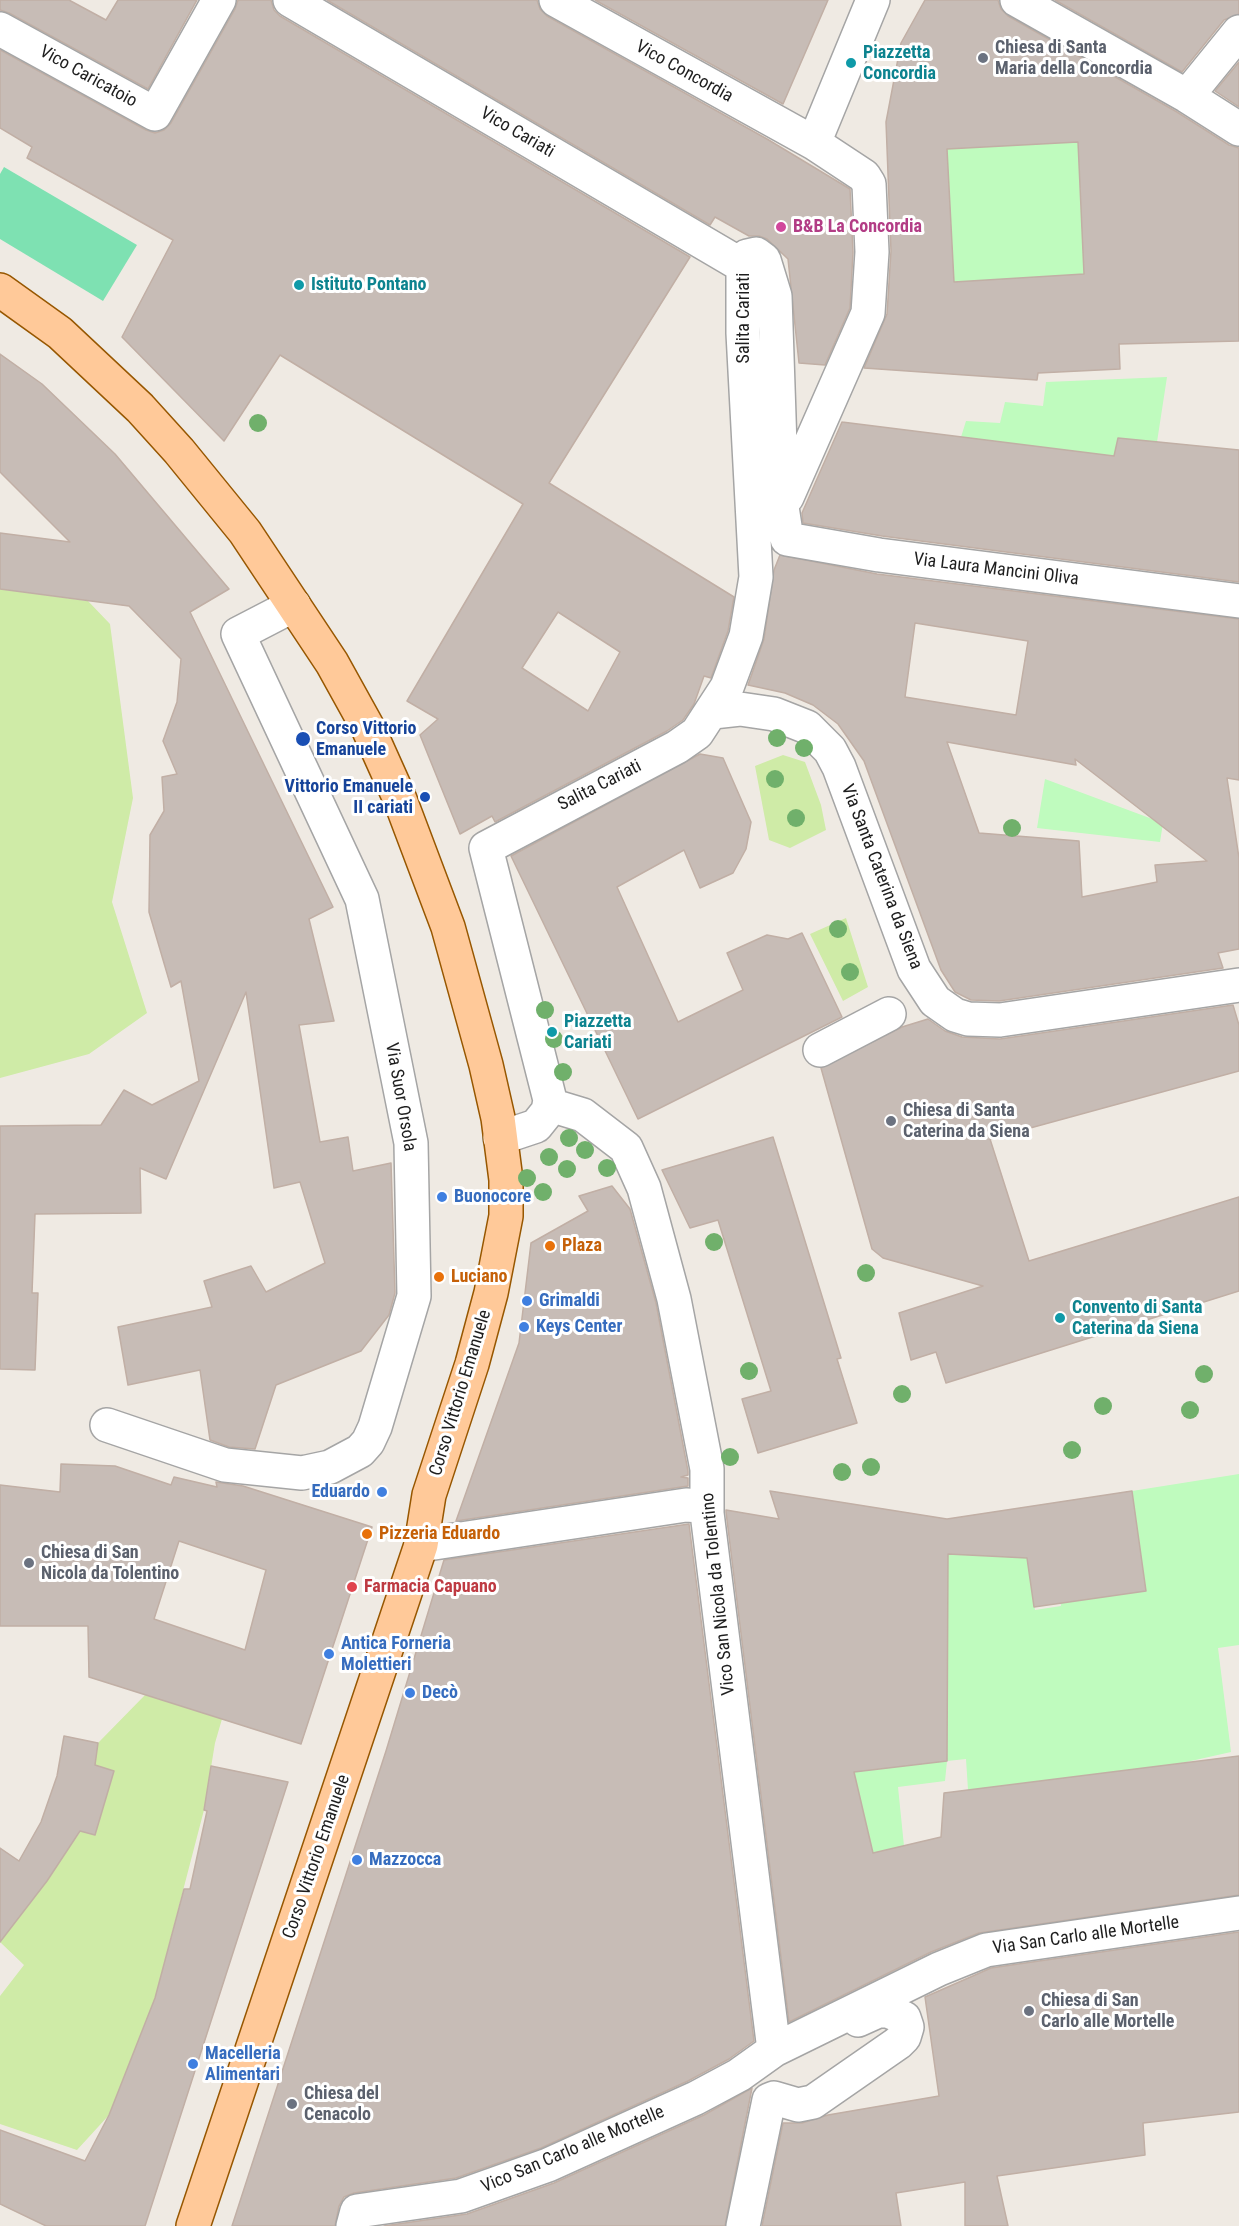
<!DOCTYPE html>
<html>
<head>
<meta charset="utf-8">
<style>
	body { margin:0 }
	canvas { display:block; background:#efeae3 }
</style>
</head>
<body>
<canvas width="1239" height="2226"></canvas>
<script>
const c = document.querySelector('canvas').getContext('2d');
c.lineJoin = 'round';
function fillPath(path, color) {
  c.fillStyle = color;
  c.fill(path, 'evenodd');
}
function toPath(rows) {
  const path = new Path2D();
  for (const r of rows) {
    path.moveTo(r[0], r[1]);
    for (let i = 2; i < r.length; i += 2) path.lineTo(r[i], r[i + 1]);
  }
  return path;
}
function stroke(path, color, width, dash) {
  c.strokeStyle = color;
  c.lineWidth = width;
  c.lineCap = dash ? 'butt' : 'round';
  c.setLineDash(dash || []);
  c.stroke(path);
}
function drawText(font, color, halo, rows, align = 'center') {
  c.font = font + ' "Roboto Condensed",sans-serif';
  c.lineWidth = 6;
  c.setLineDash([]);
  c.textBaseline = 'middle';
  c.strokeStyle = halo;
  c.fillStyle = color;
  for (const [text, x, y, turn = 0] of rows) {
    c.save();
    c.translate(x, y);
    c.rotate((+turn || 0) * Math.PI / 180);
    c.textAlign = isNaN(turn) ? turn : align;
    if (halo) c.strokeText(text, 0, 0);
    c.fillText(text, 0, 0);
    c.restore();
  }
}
const grass = toPath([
	[0,589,88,601,110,624,133,798,112,902,147,1013,89,1054,0,1078],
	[783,755,805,762,821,805,826,830,790,848,769,840,755,766],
	[846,918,868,987,843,1001,810,934],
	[145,1695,222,1719,215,1743,204,1810,155,1998,109,2115,77,2150,0,2124,0,1996,24,1965,0,1942,81,1831,95,1835,113,1771,95,1765,98,1743]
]);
const park = toPath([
	[1078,142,1084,275,954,282,947,149],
	[1167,377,1157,442,1119,439,1114,456,961,437,966,421,1000,423,1005,402,1043,406,1046,382],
	[1045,779,1163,823,1160,842,1037,828],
	[1239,1474,1239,1645,1218,1648,1231,1752,1173,1765,968,1790,966,1759,947,1761,945,1781,898,1787,904,1846,873,1853,868,1830,845,1773,947,1761,948,1554,1027,1558,1035,1610,1061,1606,1054,1554,1146,1590,1132,1491]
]);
const pitch = toPath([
	[4,167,137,245,103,301,0,239,0,174]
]);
const building = toPath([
	[0,0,69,0,106,20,118,0,197,0,148,89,9,13,0,10,0,0],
	[238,0,271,0,274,10,280,16,690,257,549,483,734,597,728,631,711,678,704,676,694,704,683,720,667,731,495,822,492,816,460,834,420,735,438,719,407,701,523,504,280,355,224,441,122,337,173,240,27,158,32,147,0,128,0,50,146,130,155,133,164,130,171,123,235,9,238,0],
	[558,612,620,652,588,711,522,668,558,612],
	[327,0,537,0,540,9,547,16,767,139,850,189,853,252,850,308,825,365,799,363,788,259,767,239,759,236,749,236,715,217,710,225,327,0],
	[595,0,828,0,783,104,595,0],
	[925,0,998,0,1001,9,1008,16,1177,112,1229,145,1239,148,1239,341,1119,344,1120,369,1038,373,1037,380,864,368,887,314,891,251,886,122,901,43,925,0],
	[1078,142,1084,274,954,282,947,149,1078,142],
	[1055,0,1239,0,1239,14,1224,20,1182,72,1055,0],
	[1239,62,1239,107,1215,91,1239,62],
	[0,354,42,384,115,454,229,589,190,612,333,907,309,919,334,1021,299,1025,320,1142,348,1137,353,1171,391,1163,395,1293,389,1315,361,1351,276,1385,255,1449,229,1447,210,1440,200,1370,128,1385,118,1327,212,1307,204,1281,251,1266,266,1292,325,1263,300,1182,274,1188,246,992,166,1179,140,1168,141,1213,35,1214,32,1293,38,1293,35,1370,0,1369,0,1126,101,1125,124,1090,152,1105,199,1081,181,981,171,987,149,912,150,835,164,811,162,777,177,774,163,741,177,702,181,659,129,606,0,589,0,533,70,542,0,472,0,354],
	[842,422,1114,456,1118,438,1239,450,1239,582,882,536,803,523,802,513,842,422],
	[780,555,877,574,1239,619,1239,780,1227,778,1239,858,1239,949,1218,953,1223,968,999,1001,971,1000,955,992,941,970,864,761,838,724,813,705,785,693,748,685,764,639,774,570,780,555],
	[915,623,1028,641,1016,715,905,697,915,623],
	[947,742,1076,765,1075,759,1207,861,1155,865,1157,882,1082,897,1079,841,979,833,947,742],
	[700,754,723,758,751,822,746,849,733,873,700,888,684,850,617,887,678,1022,743,990,727,953,767,935,788,939,802,933,842,1017,638,1119,511,856,700,754],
	[1233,1005,1239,1025,1239,1071,990,1139,1029,1261,1239,1197,1239,1291,946,1383,936,1352,911,1360,899,1313,983,1286,883,1258,872,1249,821,1068,902,1027,928,1019,945,1031,962,1037,1000,1039,1233,1005],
	[773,1137,841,1358,837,1359,857,1423,758,1453,742,1399,771,1391,718,1220,690,1228,662,1170,773,1137],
	[612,1186,630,1209,656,1303,688,1471,688,1475,681,1477,688,1478,688,1486,456,1521,519,1343,531,1243,588,1211,579,1196,612,1186],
	[61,1464,115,1466,171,1485,174,1477,217,1487,216,1482,243,1486,372,1527,301,1744,89,1677,88,1626,0,1626,0,1485,60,1492,61,1464],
	[179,1541,266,1570,245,1650,154,1619,179,1541],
	[770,1491,947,1519,1132,1491,1146,1591,1034,1607,1027,1558,948,1554,947,1761,854,1772,873,1853,941,1837,944,1793,1239,1756,1239,1895,979,1933,931,1952,789,2022,726,1512,726,1510,779,1519,770,1491],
	[689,1524,754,2041,729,2059,688,2081,541,2148,456,2178,354,2193,344,2197,339,2206,335,2226,232,2226,386,1751,444,1560,689,1524],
	[64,1736,98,1743,95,1765,114,1771,95,1835,80,1831,47,1881,0,1942,0,1848,19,1861,41,1822,57,1776,64,1736],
	[211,1766,288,1782,145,2226,46,2226,0,2204,0,2130,85,2161,109,2115,155,1998,184,1889,190,1889,207,1811,204,1810,211,1766],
	[1239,1932,1239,2112,1143,2123,1145,2155,997,2176,1008,2226,965,2226,965,2182,896,2193,901,2226,762,2226,783,2123,802,2123,828,2115,939,2096,925,1997,991,1968,1239,1932],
	[752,2088,725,2226,384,2226,467,2214,554,2183,704,2115,752,2088]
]);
const minor = toPath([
	[290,0,743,266],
	[556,0,814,143,864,176,869,184,872,252,868,313,787,497],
	[1017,0,1187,96,1239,129],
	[0,29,155,114,219,0],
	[1187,96,1239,32],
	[814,143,873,0],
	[713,712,740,709,774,714,807,727,830,750,839,767,914,969,935,1001,955,1015,968,1019,1000,1020,1239,985],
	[820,1050,889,1014],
	[550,1105,583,1115,626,1148,644,1188,674,1299,707,1469,707,1513,774,2050],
	[500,1138,536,1126,548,1111,550,1100,486,848,677,747,697,733,727,687,746,636,756,577,743,333,743,266,747,256,756,254,764,260,775,296,782,507,787,539,879,555,1239,601],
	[107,1425,225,1465,302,1473,330,1467,360,1451,368,1442,375,1427,414,1296,411,1143,362,899,238,634,294,605],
	[421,1545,686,1505,701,1506,707,1513],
	[353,2226,357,2211,461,2196,548,2165,696,2098,739,2075,774,2050,939,1969,986,1950,1239,1913],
	[743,2226,769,2100,774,2098,798,2105,813,2102,898,2043,904,2037,907,2027,904,2018,888,2011,878,2011,858,2020]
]);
const major = toPath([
	[0,290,60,333,140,408,179,451,245,532,332,663,368,728,399,797,448,927,486,1065,498,1118,506,1180,506,1216,491,1293,472,1364,429,1495,421,1545,193,2226]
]);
const trees = [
	[258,423],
	[777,738],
	[804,748],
	[775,779],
	[796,818],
	[1012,828],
	[838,929],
	[850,972],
	[545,1010],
	[554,1039],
	[563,1072],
	[569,1138],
	[585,1150],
	[549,1157],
	[607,1168],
	[567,1169],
	[527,1178],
	[543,1192],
	[714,1242],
	[866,1273],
	[749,1371],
	[1204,1374],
	[902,1394],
	[1103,1406],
	[1190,1410],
	[1072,1450],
	[730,1457],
	[871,1467],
	[842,1472]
];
const markers = [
	[983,58,6,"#6b7280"],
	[851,63,6,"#0f9aa8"],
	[781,227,6,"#d1479c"],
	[299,285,6,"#0f9aa8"],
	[303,739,8,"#1a4fb4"],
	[425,797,6,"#1a4fb4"],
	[552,1032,6,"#0f9aa8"],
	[891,1121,6,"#6b7280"],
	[442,1197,6,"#3f7fe0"],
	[550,1246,6,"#e8710a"],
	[439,1277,6,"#e8710a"],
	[527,1301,6,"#3f7fe0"],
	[1060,1318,6,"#0f9aa8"],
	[524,1327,6,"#3f7fe0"],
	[382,1492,6,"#3f7fe0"],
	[367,1534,6,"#e8710a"],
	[29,1563,6,"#6b7280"],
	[352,1587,6,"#e0444e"],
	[329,1654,6,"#3f7fe0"],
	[410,1693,6,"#3f7fe0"],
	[357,1860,6,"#3f7fe0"],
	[1029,2011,6,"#6b7280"],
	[193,2064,6,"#3f7fe0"],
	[292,2104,6,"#6b7280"]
];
const worshipNames = [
	["Chiesa di Santa",995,48],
	["Maria della Concordia",995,69],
	["Chiesa di Santa",903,1111],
	["Caterina da Siena",903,1132],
	["Chiesa di San",41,1553],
	["Nicola da Tolentino",41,1574],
	["Chiesa di San",1041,2001],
	["Carlo alle Mortelle",1041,2022],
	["Chiesa del",304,2094],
	["Cenacolo",304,2115]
];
const cultureNames = [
	["Piazzetta",863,53],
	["Concordia",863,74],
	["Istituto Pontano",311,285],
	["Piazzetta",564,1022],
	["Cariati",564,1043],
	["Convento di Santa",1072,1308],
	["Caterina da Siena",1072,1329]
];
const streetNames = [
	["Vico Concordia",684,72,29],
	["Vico Caricatoio",88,77,29],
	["Vico Cariati",517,133,30],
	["Salita Cariati",744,318,-90],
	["Via Laura Mancini Oliva",996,570,7],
	["Salita Cariati",600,786,-27],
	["Via Santa Caterina da Siena",881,877,69],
	["Via Suor Orsola",400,1097,80],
	["Corso Vittorio Emanuele",461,1393,-73],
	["Vico San Nicola da Tolentino",719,1594,-96],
	["Corso Vittorio Emanuele",317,1857,-71],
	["Via San Carlo alle Mortelle",1086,1936,-8],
	["Vico San Carlo alle Mortelle",573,2150,-23]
];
const hotelNames = [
	["B&B La Concordia",793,227]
];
const transitNames = [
	["Corso Vittorio",316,729],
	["Emanuele",316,750],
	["Vittorio Emanuele",413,787,"right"],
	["II cariati",413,808,"right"]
];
const shopNames = [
	["Buonocore",454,1197],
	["Grimaldi",539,1301],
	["Keys Center",536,1327],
	["Eduardo",370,1492,"right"],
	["Antica Forneria",341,1644],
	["Molettieri",341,1665],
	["Decò",422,1693],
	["Mazzocca",369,1860],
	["Macelleria",205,2054],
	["Alimentari",205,2075]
];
const foodNames = [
	["Plaza",562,1246],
	["Luciano",451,1277],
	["Pizzeria Eduardo",379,1534]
];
const healthNames = [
	["Farmacia Capuano",364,1587]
];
fillPath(grass, '#cfeba7');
fillPath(park, '#bffbbe');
fillPath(pitch, '#7ee1b2');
fillPath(building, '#c7bcb6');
stroke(building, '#c1afa5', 1.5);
stroke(minor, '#a5a5a5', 36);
stroke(major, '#975700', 36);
stroke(minor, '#fff', 33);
stroke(major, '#ffc999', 33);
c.fillStyle = '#70b06b';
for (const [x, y] of trees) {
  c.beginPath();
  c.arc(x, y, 9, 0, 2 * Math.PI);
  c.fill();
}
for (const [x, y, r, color] of markers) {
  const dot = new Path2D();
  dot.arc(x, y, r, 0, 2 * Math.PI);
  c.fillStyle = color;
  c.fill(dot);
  stroke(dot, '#fff', 2);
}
drawText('bold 18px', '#5b616d', '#fff', worshipNames, 'left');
drawText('bold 18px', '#0d838f', '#fff', cultureNames, 'left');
drawText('18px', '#1e1e1e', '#fff', streetNames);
drawText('bold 18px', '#b23c85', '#fff', hotelNames, 'left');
drawText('bold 18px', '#164399', '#fff', transitNames, 'left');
drawText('bold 18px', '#366cbe', '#fff', shopNames, 'left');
drawText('bold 18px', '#c56008', '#fff', foodNames, 'left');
drawText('bold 18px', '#be3a42', '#fff', healthNames, 'left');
</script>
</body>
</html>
